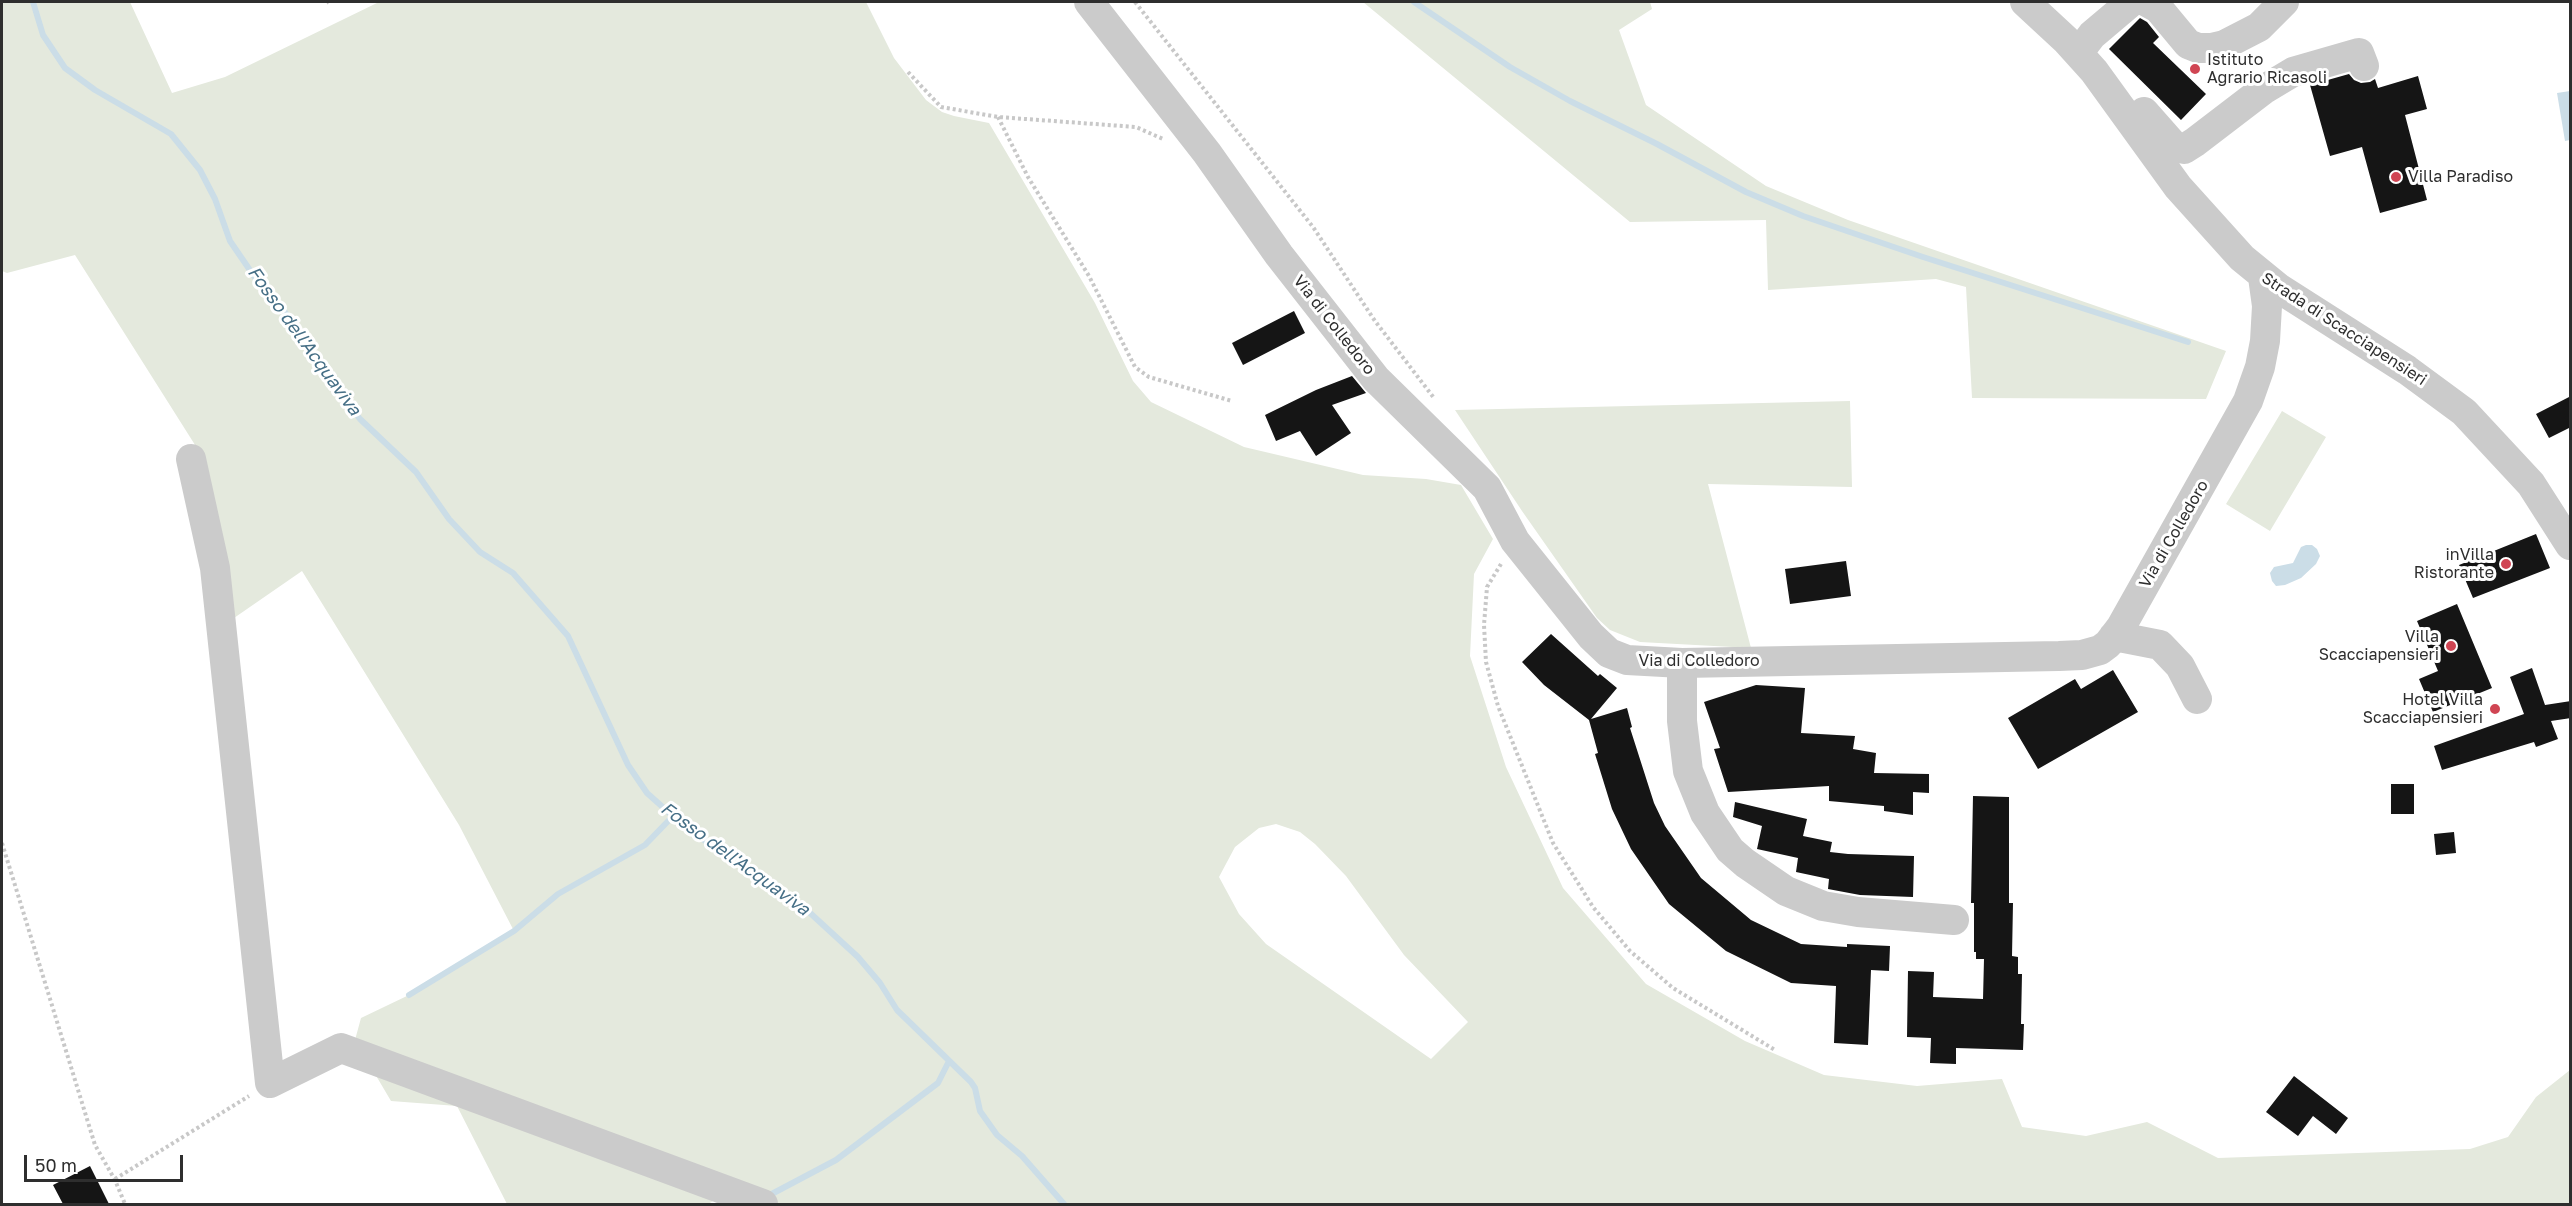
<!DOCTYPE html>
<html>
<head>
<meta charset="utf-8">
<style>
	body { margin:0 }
	#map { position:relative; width:2572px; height:1206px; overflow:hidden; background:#fff; font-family:"Golos Text",sans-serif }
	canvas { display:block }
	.frame { position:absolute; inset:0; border:3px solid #2e2e2e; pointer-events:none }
	.scale { position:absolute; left:24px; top:1155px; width:159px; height:27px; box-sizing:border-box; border:3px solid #2e2e2e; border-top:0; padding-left:8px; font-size:18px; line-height:21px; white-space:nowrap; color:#2e2e2e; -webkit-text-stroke:4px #fff; paint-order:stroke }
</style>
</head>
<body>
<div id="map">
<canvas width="2572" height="1206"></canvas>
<div class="frame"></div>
<div class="scale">50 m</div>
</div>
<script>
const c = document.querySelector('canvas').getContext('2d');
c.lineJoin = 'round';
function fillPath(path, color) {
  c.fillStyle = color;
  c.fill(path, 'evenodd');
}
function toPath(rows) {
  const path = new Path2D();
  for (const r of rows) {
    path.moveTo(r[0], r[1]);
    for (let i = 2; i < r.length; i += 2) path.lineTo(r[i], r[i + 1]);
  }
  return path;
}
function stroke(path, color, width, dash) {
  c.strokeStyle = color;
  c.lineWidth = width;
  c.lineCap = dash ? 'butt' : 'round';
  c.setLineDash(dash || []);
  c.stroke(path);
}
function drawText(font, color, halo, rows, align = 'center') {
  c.font = font + ' "Golos Text",sans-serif';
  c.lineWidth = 6;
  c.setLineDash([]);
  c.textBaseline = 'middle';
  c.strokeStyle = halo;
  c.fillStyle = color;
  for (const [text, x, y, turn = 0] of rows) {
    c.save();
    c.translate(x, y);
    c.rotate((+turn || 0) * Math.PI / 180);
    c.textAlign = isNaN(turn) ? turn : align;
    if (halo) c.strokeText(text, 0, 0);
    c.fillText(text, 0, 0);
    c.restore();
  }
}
const green = toPath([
	[2,2,130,2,172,93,225,77,379,2,866,2,894,58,926,100,942,112,954,116,989,123,1095,303,1133,381,1151,402,1244,447,1363,475,1426,479,1461,485,1493,539,1474,574,1470,656,1506,767,1563,888,1646,984,1745,1041,1824,1075,1917,1086,2002,1079,2022,1127,2086,1136,2147,1122,2218,1158,2470,1149,2508,1137,2536,1097,2570,1070,2570,1204,781,1204,738,1187,708,1204,507,1204,457,1106,391,1101,355,1040,361,1018,409,995,514,931,459,825,302,571,234,618,202,456,75,255,7,273,2,271],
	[1276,824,1300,832,1315,844,1346,876,1404,955,1468,1022,1431,1059,1266,944,1239,914,1219,877,1235,847,1259,828],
	[1363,2,1650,2,1652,9,1619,30,1646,105,1766,186,1848,220,2226,351,2206,399,1972,398,1966,287,1936,279,1768,290,1766,220,1630,222],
	[1850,401,1852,487,1708,484,1751,648,1640,642,1610,630,1597,618,1522,511,1455,410],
	[2282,411,2326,437,2270,531,2226,504]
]);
const water = toPath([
	[2570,91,2570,140,2565,141,2557,93],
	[2306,545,2312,545,2317,549,2320,556,2316,564,2301,578,2285,585,2276,586,2272,581,2270,573,2274,567,2293,563,2301,547]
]);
const stream = toPath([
	[33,2,43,35,65,68,95,90,171,134,200,170,215,199,230,241,256,279,280,305,331,382,360,419,416,472,449,519,480,552,513,573,568,636,628,765,647,793,685,827,809,912,858,957,880,983,897,1010,971,1082,975,1088,980,1111,997,1135,1022,1156,1064,1204],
	[1414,2,1510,67,1570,101,1657,144,1746,192,1803,216,1923,257,2188,342],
	[409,995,514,931,558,894,645,845,673,816],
	[766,1197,836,1160,938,1083,949,1061]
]);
const building = toPath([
	[2140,18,2147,22,2159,37,2153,43,2206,94,2181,120,2109,49],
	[2349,74,2354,80,2361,83,2370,82,2375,79,2378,88,2418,76,2427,109,2405,115,2427,200,2380,213,2362,147,2330,156,2310,85],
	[1294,311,1305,333,1243,365,1232,343],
	[1352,376,1366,393,1332,405,1351,433,1316,456,1300,431,1276,441,1265,415,1316,390],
	[2571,396,2571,427,2549,438,2536,414],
	[2536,534,2550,568,2473,598,2459,565],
	[1846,561,1851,596,1790,604,1785,569],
	[2457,604,2492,688,2433,712,2419,679,2438,671,2417,621],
	[1551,634,1598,676,1600,674,1617,688,1591,719,1627,708,1632,727,1630,728,1654,803,1665,826,1701,878,1751,920,1801,944,1847,947,1847,944,1890,946,1889,971,1871,970,1868,1045,1834,1043,1836,986,1791,983,1726,951,1669,904,1631,849,1612,809,1595,754,1598,753,1589,720,1544,685,1522,662],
	[2532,668,2545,705,2571,701,2571,718,2551,721,2558,739,2536,747,2534,742,2442,770,2434,746,2524,714,2510,677],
	[2113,670,2138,712,2038,769,2008,718,2075,679,2081,689],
	[1756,685,1805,688,1801,733,1855,736,1853,749,1876,753,1874,773,1929,774,1929,793,1913,792,1913,815,1884,811,1884,806,1829,801,1829,786,1728,792,1714,749,1720,748,1704,702],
	[2391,784,2414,784,2414,814,2391,814],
	[1973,796,2009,797,2009,903,2013,903,2012,956,2018,957,2018,974,2022,974,2021,1024,2024,1024,2023,1050,1956,1048,1956,1064,1930,1063,1931,1038,1907,1037,1908,971,1934,972,1933,997,1983,999,1984,959,1976,959,1976,952,1974,952,1974,903,1971,903],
	[1735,802,1807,819,1803,836,1832,842,1830,852,1848,854,1914,856,1913,897,1860,895,1828,889,1829,879,1796,872,1798,858,1757,849,1762,826,1733,817],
	[2454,832,2456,853,2436,855,2434,834],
	[2294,1076,2348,1118,2336,1134,2313,1116,2298,1136,2266,1112],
	[90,1166,109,1204,63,1204,53,1185]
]);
const path = toPath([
	[328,2,329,3],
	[1135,2,1313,227,1375,321,1434,398],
	[908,72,941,107,998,117,1136,127,1163,139],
	[998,117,1028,177,1089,276,1135,367,1149,377,1232,401],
	[1501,564,1487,587,1484,625,1486,662,1498,706,1553,843,1593,907,1630,951,1673,988,1775,1050],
	[2,843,95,1145,115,1180,125,1204],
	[115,1179,249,1096]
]);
const minor = toPath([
	[1089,2,1207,153,1279,255,1376,379,1487,488,1515,541,1591,636,1609,653,1627,660,1682,663,2059,656,2082,655,2100,650,2108,644,2121,627,2248,401,2260,367,2265,341,2267,306,2263,277],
	[2025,2,2066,40,2094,71,2178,187,2242,258,2280,289,2407,370,2464,412,2531,484,2570,545],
	[2147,2,2158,8,2188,44,2198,48,2211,48,2224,45,2259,27,2284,2],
	[2079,52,2092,35,2131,2],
	[2144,112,2174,146,2184,149,2195,142,2263,90,2293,72,2359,53,2364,66],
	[191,459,215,568,270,1083,341,1048,763,1204],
	[2114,636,2160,645,2180,666,2197,699],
	[1682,663,1682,721,1688,771,1705,813,1730,850,1745,863,1786,891,1823,906,1858,912,1954,920]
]);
const markers = [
	[2195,69,6,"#d04553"],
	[2396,177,6,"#d04553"],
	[2506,564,6,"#d04553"],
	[2451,646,6,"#d04553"],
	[2495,709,6,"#d04553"]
];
const poiNames = [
	["Istituto",2207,60,"left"],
	["Agrario Ricasoli",2207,78,"left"],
	["Villa Paradiso",2408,177,"left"],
	["inVilla",2494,555],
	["Ristorante",2494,573],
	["Villa",2439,637],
	["Scacciapensieri",2439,655],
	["Hotel Villa",2483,700],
	["Scacciapensieri",2483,718]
];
const streetNames = [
	["Via di Colledoro",1334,325,52],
	["Strada di Scacciapensieri",2344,329,33],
	["Via di Colledoro",2174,534,-60],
	["Via di Colledoro",1699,661]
];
const waterNames = [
	["Fosso dell'Acquaviva",304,341,54],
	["Fosso dell'Acquaviva",735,859,36]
];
fillPath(green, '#e4e9dd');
fillPath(water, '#cbdde7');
stroke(stream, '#cbdde7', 6);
fillPath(building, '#151515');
stroke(path, '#c8c8c8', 4, [3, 3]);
stroke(minor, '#cbcbcb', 30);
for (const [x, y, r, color] of markers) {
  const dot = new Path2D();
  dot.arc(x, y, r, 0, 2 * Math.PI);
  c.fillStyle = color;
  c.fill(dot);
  stroke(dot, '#fff', 2);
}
drawText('16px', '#2e2e2e', '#fff', poiNames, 'right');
drawText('16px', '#2e2e2e', '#fff', streetNames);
drawText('italic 18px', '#466f86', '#fff', waterNames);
</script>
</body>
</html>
